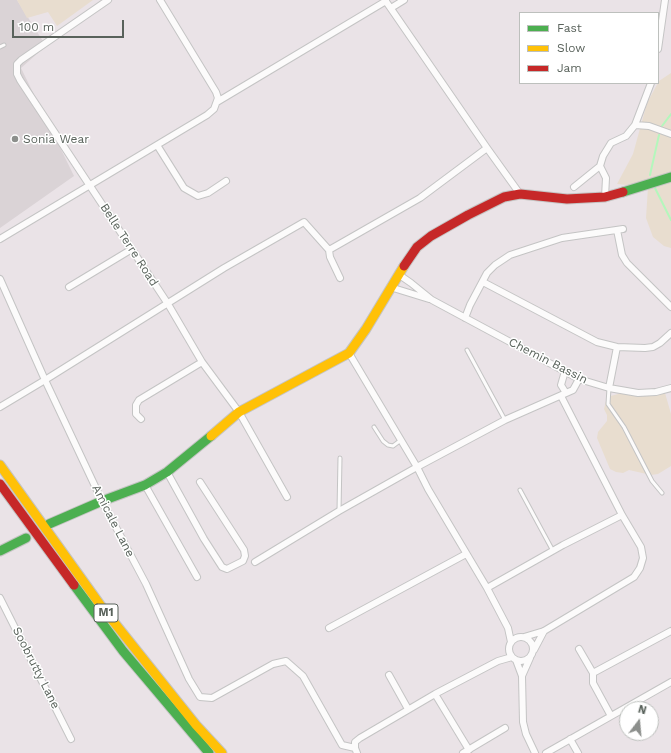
<!DOCTYPE html>
<html>
<head>
<meta charset="utf-8">
<style>
	body { margin:0 }
	#map { position:relative; width:671px; height:753px; overflow:hidden; background:#eae3e7; font-family:"Work Sans",sans-serif }
	canvas { display:block }
	.legend { position:absolute; left:519px; top:12px; width:140px; height:72px; box-sizing:border-box; background:#fff; border:1px solid #bdc0bd; margin:0; padding:5px 7px; list-style:none; font-size:12px; color:#59625b }
	.legend li { display:flex; align-items:center; gap:8px; height:20px }
	.legend b { width:20px; border:1px solid #bdc0bd }
	.north { position:absolute; left:619px; top:701px; width:40px; height:40px; box-sizing:border-box; background:#fff; border:1px solid #bdc0bd; border-radius:50%; rotate:16deg; font-size:11px; font-weight:700; line-height:16px; text-align:center; color:#59625b }
	.north::after { content:''; display:block; margin:auto; width:14px; height:18px; background:#8c8f8c; clip-path:polygon(50% 0,100% 100%,50% 72%,0 100%) }
	.scale { position:absolute; left:12px; top:20px; width:112px; height:18px; box-sizing:border-box; border:2px solid #59625b; border-top:0; padding-left:5px; font-size:12px; line-height:14px; white-space:nowrap; color:#59625b; -webkit-text-stroke:3px #fff; paint-order:stroke }
</style>
</head>
<body>
<div id="map">
<canvas width="671" height="753"></canvas>
<ul class="legend">
<li><b style="height:5px;background:#4caf50"></b>Fast</li>
<li><b style="height:5px;background:#ffc107"></b>Slow</li>
<li><b style="height:5px;background:#c62828"></b>Jam</li>
</ul>
<div class="north">N</div>
<div class="scale">100 m</div>
</div>
<script>
const c = document.querySelector('canvas').getContext('2d');
c.lineJoin = 'round';
function fillPath(path, color) {
  c.fillStyle = color;
  c.fill(path, 'evenodd');
}
function toPath(rows) {
  const path = new Path2D();
  for (const r of rows) {
    if (r.length === 3) {
      path.moveTo(r[0] + r[2], r[1]);
      path.arc(r[0], r[1], r[2], 0, 2 * Math.PI);
      continue;
    }
    path.moveTo(r[0], r[1]);
    for (let i = 2; i < r.length; i += 2) path.lineTo(r[i], r[i + 1]);
  }
  return path;
}
function stroke(path, color, width, dash) {
  c.strokeStyle = color;
  c.lineWidth = width;
  c.lineCap = dash ? 'butt' : 'round';
  c.setLineDash(dash || []);
  c.stroke(path);
}
function drawText(font, color, halo, rows, align = 'center') {
  c.font = font + ' "Work Sans",sans-serif';
  c.lineWidth = 3;
  c.setLineDash([]);
  c.textBaseline = 'middle';
  c.strokeStyle = halo;
  c.fillStyle = color;
  for (const [text, x, y, turn = 0] of rows) {
    c.save();
    c.translate(x, y);
    c.rotate((+turn || 0) * Math.PI / 180);
    c.textAlign = isNaN(turn) ? turn : align;
    if (halo) c.strokeText(text, 0, 0);
    c.fillText(text, 0, 0);
    c.restore();
  }
}
const industrial = toPath([
	[0,0,17,0,46,46,21,68,74,176,0,228]
]);
const green = toPath([
	[17,0,93,0,57,26,48,12,27,18],
	[671,73,671,248,664,246,653,237,646,218,648,187,617,184,633,154,647,103,659,81],
	[633,390,654,390,665,393,671,414,671,466,658,474,651,475,629,470,623,473,616,472,610,469,597,438,598,432,607,421,607,415,604,409,607,397]
]);
const stream = toPath([
	[662,126,671,114],
	[650,175,659,135],
	[654,186,671,220]
]);
const lane = toPath([
	[0,47,4,45],
	[467,350,505,420],
	[609,388,608,404,624,427,652,481,662,493],
	[374,427,383,441,388,445,393,446,401,440],
	[520,490,553,551],
	[339,511,340,458]
]);
const street = toPath([
	[108,0,21,60,17,64,17,74,20,80,168,304,202,362,239,412,287,497],
	[385,0,487,148,520,194],
	[391,8,404,0],
	[658,49,665,0],
	[217,102,386,1],
	[635,125,651,83],
	[157,145,184,188,198,196,208,193,226,181],
	[574,187,600,166],
	[605,197,606,178,600,166,603,156,611,143,626,136,635,125,649,126,671,134],
	[617,230,622,255,627,263,671,307],
	[0,239,207,115,214,109,218,98,216,92,160,0],
	[329,250,420,198,487,148],
	[398,274,411,283,432,300,579,379,609,388,638,393,656,392,671,388],
	[0,279,45,380,224,268,304,222,329,250,330,257,340,278],
	[483,282,597,342,617,347,645,348,653,347,660,343,671,333],
	[69,287,132,249],
	[390,287,429,299],
	[465,318,470,305,487,273,495,265,510,255,562,238,623,229],
	[349,353,417,467,428,489,487,588,508,628,511,642],
	[565,371,561,385,566,393],
	[609,388,617,347],
	[0,407,45,380,102,501,146,584,189,679,200,697,212,698,273,664,286,661,303,676,342,745,355,748],
	[141,419,136,414,136,405,139,400,202,362],
	[167,472,204,539,222,567,227,569,243,561,245,556,244,550,200,482],
	[145,485,197,577],
	[255,562,339,511,417,467,505,420,573,390,579,379],
	[487,588,563,545,622,515],
	[0,598,71,739],
	[329,628,466,554],
	[521,649,12],
	[524,637,544,631,634,577,640,568,643,558,641,547,622,515,561,396],
	[579,649,593,673],
	[534,650,544,631],
	[516,660,522,676,523,722,526,734,535,753],
	[389,675,408,709],
	[522,676,530,658],
	[435,694,469,750],
	[611,716,593,683,593,673,671,631],
	[570,739,578,753],
	[357,753,355,748,355,742,360,738,435,694,498,661,512,657],
	[463,753,505,728],
	[546,753,671,682]
]);
const fast = toPath([
	[623,192,671,177],
	[49,524,102,501,145,485,167,472,211,436],
	[0,551,26,538],
	[74,585,123,651,209,753]
]);
const slow = toPath([
	[211,436,239,412,349,353,366,329,404,266],
	[0,465,101,606,196,725,222,753]
]);
const jam = toPath([
	[404,266,417,247,431,236,468,215,504,197,520,194,567,199,605,197,623,192],
	[0,484,74,585]
]);
const markers = [
	[15,139,4,"#8c8f8c"]
];
const shields = [
	[106,613,24]
];
const shieldNames = [
	["M1",106,613]
];
const poiNames = [
	["Sonia Wear",23,139]
];
const streetNames = [
	["Belle Terre Road",129,245,57],
	["Chemin Bassin",548,361,27],
	["Amicale Lane",113,521,63],
	["Soobrutty Lane",36,668,63]
];
fillPath(industrial, '#dad3d6');
fillPath(green, '#e8ddcf');
stroke(stream, '#b4f7bc', 2);
stroke(lane, '#c4c4c4', 5);
stroke(street, '#c4c4c4', 8);
stroke(fast, '#c4c4c3', 11);
stroke(slow, '#c4c4c3', 11);
stroke(jam, '#c4c4c3', 11);
stroke(lane, '#fcfbfb', 3);
stroke(street, '#fcfbfb', 6);
stroke(fast, '#4caf50', 9);
stroke(slow, '#ffc107', 9);
stroke(jam, '#c62828', 9);
for (const [x, y, r, color] of markers) {
  const dot = new Path2D();
  dot.arc(x, y, r, 0, 2 * Math.PI);
  c.fillStyle = color;
  c.fill(dot);
  stroke(dot, '#fff', 1.5);
}
for (const [x, y, w] of shields) {
  const box = new Path2D();
  box.roundRect(x - w / 2, y - 9, w, 18, 3);
  c.fillStyle = '#fff';
  c.fill(box);
  stroke(box, '#59625b', 1);
}
drawText('bold 11px', '#59625b', null, shieldNames);
drawText('12px', '#59625b', '#fff', poiNames, 'left');
drawText('12px', '#59625b', '#fff', streetNames);
</script>
</body>
</html>
